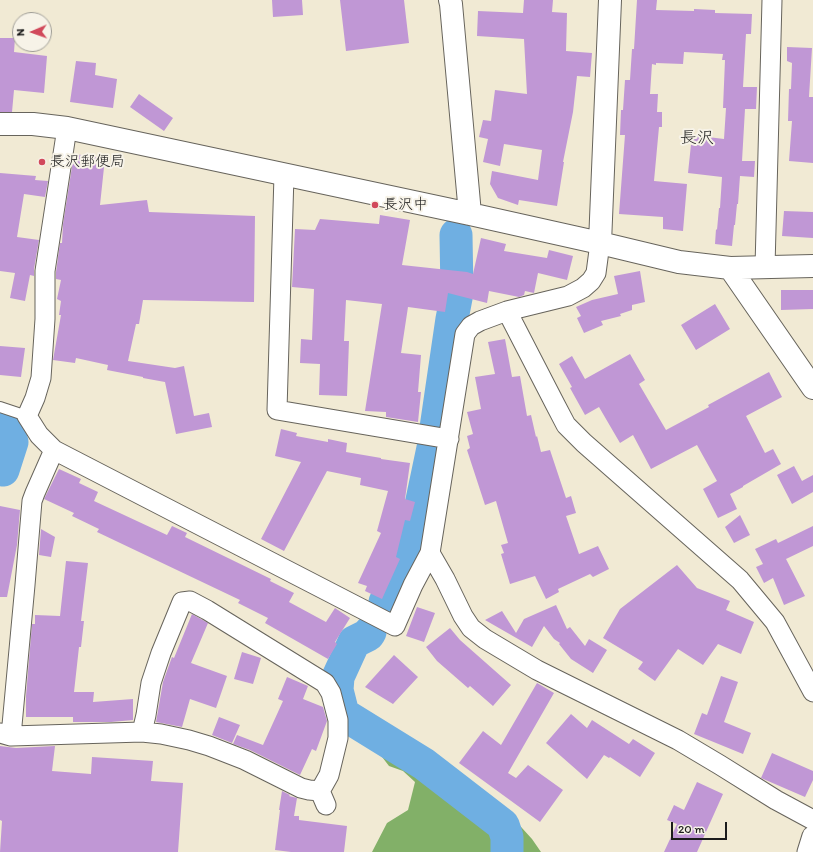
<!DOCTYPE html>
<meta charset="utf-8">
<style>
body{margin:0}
#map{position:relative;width:813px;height:852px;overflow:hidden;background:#f1ead4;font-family:Itim,sans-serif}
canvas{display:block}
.north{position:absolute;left:12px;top:12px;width:40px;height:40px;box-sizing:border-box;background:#f7f3e8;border:1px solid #9f9d96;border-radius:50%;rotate:268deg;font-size:11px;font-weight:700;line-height:16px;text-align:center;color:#1c1c1c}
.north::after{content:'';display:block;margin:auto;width:14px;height:18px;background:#d1495b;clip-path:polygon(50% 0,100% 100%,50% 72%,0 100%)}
.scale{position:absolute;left:671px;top:822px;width:56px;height:18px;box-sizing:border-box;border:2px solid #1c1c1c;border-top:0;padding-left:5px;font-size:12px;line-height:14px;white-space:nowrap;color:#1c1c1c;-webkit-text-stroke:3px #f7f3e8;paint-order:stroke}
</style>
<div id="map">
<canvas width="813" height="852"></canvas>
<div class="north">N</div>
<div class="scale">20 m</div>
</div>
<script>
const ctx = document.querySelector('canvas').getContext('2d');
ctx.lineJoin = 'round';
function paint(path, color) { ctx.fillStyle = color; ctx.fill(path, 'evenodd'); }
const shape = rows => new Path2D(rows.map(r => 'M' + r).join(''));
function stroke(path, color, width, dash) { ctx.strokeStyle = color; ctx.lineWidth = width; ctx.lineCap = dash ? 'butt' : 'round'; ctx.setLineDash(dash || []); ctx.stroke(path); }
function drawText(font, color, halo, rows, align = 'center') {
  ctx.font = font + ' Itim,"Klee One",sans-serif'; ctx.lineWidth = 4; ctx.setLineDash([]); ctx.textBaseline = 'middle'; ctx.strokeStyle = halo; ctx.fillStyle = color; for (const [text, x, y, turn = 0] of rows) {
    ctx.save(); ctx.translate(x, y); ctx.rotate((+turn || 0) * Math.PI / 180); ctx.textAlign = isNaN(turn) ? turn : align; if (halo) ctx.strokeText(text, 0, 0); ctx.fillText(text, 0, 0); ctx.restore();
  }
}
const forest = shape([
 [361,709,420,747,512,817,532,839,541,852,372,852,387,823,408,810,415,782,403,771,389,766,366,736,356,722]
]);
const river = shape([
 [0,422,6,424,12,442,3,470],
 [436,428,452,319,457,293,456,235],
 [385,602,405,565,413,543,433,448],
 [370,632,368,635,354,642,338,677,337,690,343,714,424,764,503,825,507,837,507,852]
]);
const building = shape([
 [272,0,302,0,303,15,273,17],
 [340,0,404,0,409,43,346,51],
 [524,0,553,0,552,12,567,13,566,51,592,53,590,77,577,76,573,112,563,162,564,162,557,206,519,200,518,205,498,198,490,184,492,171,538,180,542,150,504,144,500,166,483,162,488,139,479,137,483,120,491,121,495,90,527,94,524,39,477,36,478,11,523,13],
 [637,0,657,0,656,10,694,11,694,9,715,10,715,13,752,14,751,34,746,34,743,87,757,87,756,109,745,109,742,161,755,161,754,177,740,176,738,204,737,204,735,225,734,225,732,246,715,244,716,229,717,230,719,208,720,208,722,177,688,173,692,135,724,139,726,108,723,108,725,60,722,60,723,54,684,52,683,64,656,63,656,65,652,64,650,94,658,94,657,112,662,112,662,127,659,127,654,181,687,184,683,231,663,229,663,217,619,214,625,135,620,135,621,110,623,110,625,80,630,80,632,49,634,49],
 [0,38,15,38,14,52,47,56,44,93,14,90,12,112,0,112],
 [787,47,812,48,809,97,813,97,813,163,789,161,792,121,788,121,789,89,791,89,792,63,787,61],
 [76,61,96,63,95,75,117,79,113,108,70,102],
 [139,94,173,118,164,131,130,107],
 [74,154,105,158,100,205,147,200,149,212,255,216,254,302,143,300,139,324,136,324,128,361,175,368,184,366,194,416,209,413,212,427,176,434,165,382,143,378,143,377,107,370,108,365,76,358,75,363,53,360,61,315,59,315,61,301,57,299,61,280,56,279,56,272,60,243,62,243,63,224],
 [0,173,36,176,35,180,48,181,45,197,24,194,17,237,39,240,34,269,34,276,30,275,25,301,10,298,15,273,0,271],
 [784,211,813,212,813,238,782,236],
 [380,215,410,220,402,265,467,272,473,274,481,238,506,244,504,251,547,258,549,250,573,256,567,280,538,273,534,293,525,291,524,295,519,297,489,291,487,303,448,293,445,312,408,307,401,353,421,355,418,392,421,392,418,422,386,417,386,412,365,411,382,304,346,300,344,341,349,341,347,396,319,395,320,364,300,363,301,339,312,340,314,289,292,287,295,229,315,230,320,219,379,224],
 [640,271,645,302,632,305,632,310,620,314,621,316,601,321,603,325,584,333,577,318,581,316,576,307,592,300,618,294,614,276],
 [781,290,813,290,813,309,781,310],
 [715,304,730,329,696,350,681,325],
 [505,339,512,377,520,376,527,416,531,415,536,437,537,436,541,452,550,450,566,498,571,496,576,513,566,516,579,554,598,546,609,569,593,577,590,574,558,589,559,592,546,599,535,576,510,584,501,554,504,553,501,545,508,543,496,501,485,505,467,450,470,448,467,436,473,434,467,412,481,409,475,377,495,374,488,342],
 [0,346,25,348,21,377,0,375],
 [630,354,645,380,639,384,666,430,709,407,708,405,769,372,782,397,746,416,765,453,773,449,781,464,743,486,743,487,730,494,737,509,718,518,703,489,717,481,697,445,651,469,633,435,620,443,599,407,585,415,570,388,572,387,559,364,572,356,585,379],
 [281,429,297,433,296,436,328,442,328,439,347,443,346,452,381,458,381,459,410,463,405,499,415,502,410,521,405,520,396,557,400,559,382,599,365,591,367,586,358,583,381,533,377,531,388,491,360,485,361,478,327,471,284,551,261,539,301,462,275,456],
 [794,466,802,481,813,475,813,492,792,504,777,475],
 [59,469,81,479,79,483,98,492,94,501,167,535,172,526,187,533,185,537,271,579,270,581,294,593,289,602,326,622,335,608,350,618,335,642,337,644,328,659,265,623,268,618,238,603,240,600,97,532,99,529,72,516,74,513,44,499],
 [0,506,20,510,17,545,7,597,0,597],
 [740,515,750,535,734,543,725,527],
 [813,526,813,546,786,559,805,596,784,605,773,578,764,583,756,567,763,564,755,549,776,539,778,543],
 [41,529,55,537,51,557,39,555],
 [66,561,88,563,81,621,84,621,81,647,79,647,74,692,94,692,93,702,133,699,133,720,111,722,73,722,73,717,26,717,26,696,32,624,35,624,35,615,60,616],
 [677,565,697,588,730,601,726,610,754,622,741,654,718,644,703,665,678,649,655,681,638,669,643,662,603,638,620,609],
 [556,605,567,629,570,627,585,646,589,639,607,650,593,673,571,659,559,644,560,643,554,639,544,626,532,647,485,620,502,611,516,633,524,619],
 [417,607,435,613,424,642,406,636],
 [192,614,208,623,191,663,227,676,216,708,190,699,182,727,156,722,163,682,172,657,174,658],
 [450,628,460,640,511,685,493,706,470,686,468,688,437,661,426,647],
 [242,652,261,658,253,684,234,679],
 [394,655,418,677,393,704,365,687],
 [721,676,738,682,724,722,751,733,743,754,694,734,702,713,707,715],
 [287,677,308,686,303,699,323,707,327,721,316,751,312,749,300,775,250,750,233,744,237,735,263,745,283,701,278,699],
 [537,683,554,693,508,773,516,778,528,765,563,790,540,822,459,763,483,731,501,745],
 [571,714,587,728,592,720,629,744,633,739,655,753,640,777,610,757,609,758,604,755,587,779,546,743],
 [219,717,240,725,232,743,212,735],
 [0,746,16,748,55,746,52,771,91,774,92,757,153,761,151,781,183,783,178,852,0,852,2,821,0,820],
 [772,753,813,771,813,780,805,797,761,778],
 [697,782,723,794,697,852,664,852,677,824,667,820,674,805,684,810],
 [282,791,290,795,289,796,297,798,294,816,299,816,299,820,347,826,344,852,291,852,275,850,280,810,279,810]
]);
const service = shape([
 [0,407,27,416]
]);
const minor = shape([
 [67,128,45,271,45,319,41,378,35,398,27,416,39,435,54,450,395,626,413,585,430,553,465,334,471,326,480,321,507,311,568,296,583,288,591,281,596,273,600,243],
 [284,175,277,410,449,439],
 [765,267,772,0],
 [507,311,555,404,566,425,584,443,740,580,775,622,813,692],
 [430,553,445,579,463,616,471,628,485,639,537,670,678,740,720,765,776,800,813,820],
 [142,732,146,715,151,683,161,653,182,602,190,601,207,610,325,683,331,693,338,720,338,738,329,775,320,791],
 [0,733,11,736,142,732,161,734,189,740,209,746,245,760,301,788,309,790,320,791,326,805],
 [11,736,25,585,32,501,35,493,54,450],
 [807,852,812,836]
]);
const tertiary = shape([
 [450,0,451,4,470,214],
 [0,124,33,124,67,128,470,214,600,243,679,262,730,268,813,266],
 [600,243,610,0],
 [730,268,813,388]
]);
const markers = [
 [42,162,4,"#d1495b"],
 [375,205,4,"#d1495b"]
];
const poiNames = [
 ["長沢郵便局",50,162],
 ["長沢中",383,205]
];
const quarterNames = [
 ["長沢",697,139]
];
paint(forest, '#82b068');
stroke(river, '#6fafe2', 33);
paint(building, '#c097d5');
stroke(service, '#67645c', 12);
stroke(minor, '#67645c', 21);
stroke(tertiary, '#67645c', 24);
stroke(service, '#fff', 10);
stroke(minor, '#fff', 19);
stroke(tertiary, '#fff', 22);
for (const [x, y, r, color] of markers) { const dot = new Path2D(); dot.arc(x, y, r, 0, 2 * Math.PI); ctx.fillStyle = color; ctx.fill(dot); stroke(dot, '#f7f3e8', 1.5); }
drawText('15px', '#1c1c1c', '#f7f3e8', poiNames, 'left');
drawText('17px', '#1c1c1c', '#f7f3e8', quarterNames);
</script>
